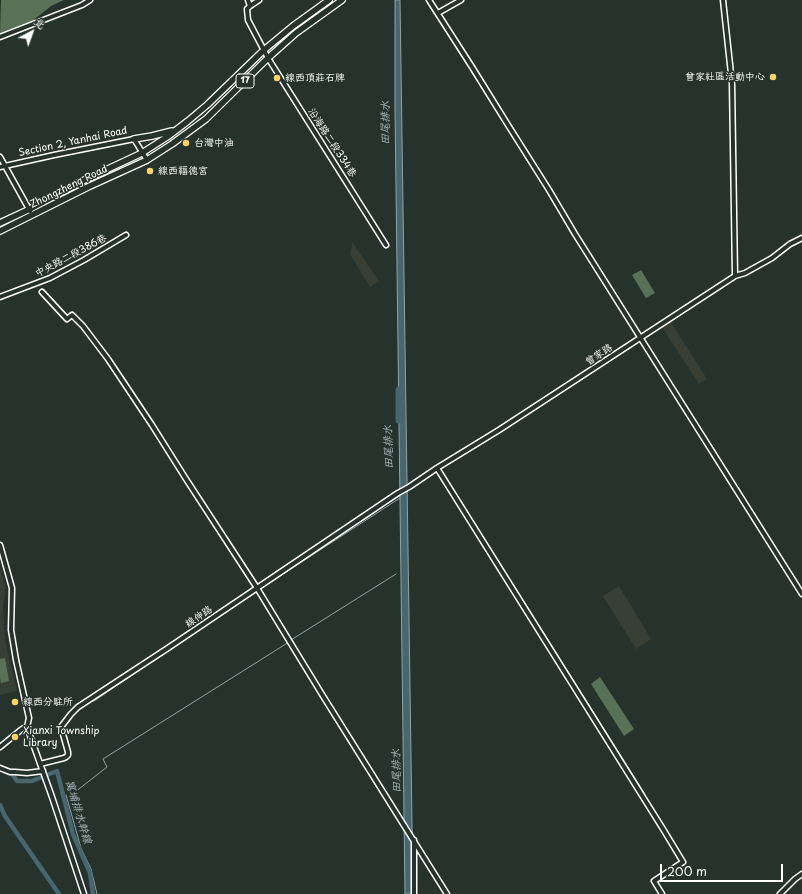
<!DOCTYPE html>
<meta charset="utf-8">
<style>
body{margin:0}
#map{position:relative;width:802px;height:894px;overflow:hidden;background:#26332d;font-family:"Playpen Sans","LXGW WenKai TC",sans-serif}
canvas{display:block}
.north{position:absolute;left:12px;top:12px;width:40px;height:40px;-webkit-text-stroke:3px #26332d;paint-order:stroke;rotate:41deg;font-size:11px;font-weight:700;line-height:16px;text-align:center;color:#fff}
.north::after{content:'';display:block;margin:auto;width:14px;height:18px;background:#fff;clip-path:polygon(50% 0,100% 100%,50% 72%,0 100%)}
.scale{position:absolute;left:660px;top:864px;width:123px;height:18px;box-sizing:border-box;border:2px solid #fff;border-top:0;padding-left:5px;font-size:12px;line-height:14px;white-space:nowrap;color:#fff;-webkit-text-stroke:3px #26332d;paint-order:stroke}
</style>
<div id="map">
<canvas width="802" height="894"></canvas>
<div class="north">北</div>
<div class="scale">200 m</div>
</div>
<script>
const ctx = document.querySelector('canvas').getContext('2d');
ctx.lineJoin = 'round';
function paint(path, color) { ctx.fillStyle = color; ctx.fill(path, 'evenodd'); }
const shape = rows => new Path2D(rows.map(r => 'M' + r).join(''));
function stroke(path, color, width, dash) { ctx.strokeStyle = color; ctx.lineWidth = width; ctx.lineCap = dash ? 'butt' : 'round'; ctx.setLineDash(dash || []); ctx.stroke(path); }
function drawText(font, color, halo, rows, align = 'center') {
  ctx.font = font + ' "Playpen Sans","LXGW WenKai TC",sans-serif'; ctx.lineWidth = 3; ctx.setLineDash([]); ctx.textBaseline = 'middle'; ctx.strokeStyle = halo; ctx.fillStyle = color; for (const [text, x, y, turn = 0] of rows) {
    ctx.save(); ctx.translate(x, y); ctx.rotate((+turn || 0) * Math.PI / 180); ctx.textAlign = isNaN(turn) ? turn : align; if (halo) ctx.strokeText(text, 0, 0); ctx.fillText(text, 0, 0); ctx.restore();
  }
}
const built = shape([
 [352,242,379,281,370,287,350,254,352,247],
 [670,321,707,379,699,384,662,327],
 [0,568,5,586,5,594,3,604,4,627,6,645,17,691,0,695],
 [619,586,651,639,636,649,603,596]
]);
const green = shape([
 [1,0,64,0,51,6,31,22,0,34],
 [641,270,655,293,646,298,632,275],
 [5,658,9,681,1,683,0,677,0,659],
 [600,677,634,729,624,736,591,684]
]);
const water = shape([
 [395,0,400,0,413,894,405,894,395,109,395,0]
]);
const stream = shape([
 [442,471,645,794],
 [260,589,400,498],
 [291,640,396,574],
 [94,701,258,590],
 [66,795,81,848,91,869,97,894],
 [70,796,107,767,103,759,289,642]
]);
const canal = shape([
 [7,772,12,774,17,781,32,781,57,771,73,834,90,873,93,894],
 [0,805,5,816,59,894]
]);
const river = shape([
 [399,390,399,420]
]);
const minor = shape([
 [248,0,250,6],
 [429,0,472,67,508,125,549,190,575,234,802,594],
 [723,0,732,83,735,276],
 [250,6,247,9,248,20,268,58,386,245],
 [250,6,259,0],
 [438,13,461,0],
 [0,37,82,5,90,0],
 [0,157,30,211],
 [0,167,54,155,134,139,147,160],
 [42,292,67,319,72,315,83,326,108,359,152,425,186,479,257,588,323,696,447,894],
 [0,297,50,278,84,260,126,235],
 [437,468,663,829,683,862,654,881,662,894],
 [0,545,12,588,11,630,16,660,29,718,27,727,52,797,84,894],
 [0,747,22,729,27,727],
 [40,764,64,758,66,757,68,755,68,752,61,727,71,714,78,707,168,648,398,493,409,487,437,468,499,430,735,276,745,273,772,258,790,244,802,238],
 [0,768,10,772,15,772,27,773,43,771],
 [414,840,414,894],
 [780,894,795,879,802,874]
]);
const major = shape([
 [134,139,152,136,172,131],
 [0,223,30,209,80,182,142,153,167,137,188,121,207,105,264,50,293,26,329,0],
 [0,231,90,186,147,160,172,144,206,119,268,58,296,33,342,0]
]);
const markers = [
 [773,77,4,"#ffd166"],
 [277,78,4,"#ffd166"],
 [186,143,4,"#ffd166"],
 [150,171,4,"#ffd166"],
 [15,702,4,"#ffd166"],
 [15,737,4,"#ffd166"]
];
const shields = [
 [245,81,18]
];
const shieldNames = [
 ["17",245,81]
];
const poiNames = [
 ["曾家社區活動中心",765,77,"right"],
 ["線西頂莊石牌",285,78],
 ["台灣中油",194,143],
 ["線西福德宮",158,171],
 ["線西分駐所",23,702],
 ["Xianxi Township",23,731],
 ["Library",23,743]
];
const streetNames = [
 ["Section 2, Yanhai Road",73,142,-12],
 ["沿海路二段334巷",332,143,57],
 ["Zhongzheng Road",69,187,-26],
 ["中央路二段386巷",71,256,-28],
 ["曾家路",599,355,-33],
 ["線伸路",199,617,-34]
];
const waterNames = [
 ["田尾排水",386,123,-90],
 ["田尾排水",389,447,-92],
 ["田尾排水",397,771,-91],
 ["寓埔排水幹線",78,812,73]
];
paint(built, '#384036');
paint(green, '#597257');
paint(water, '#48666e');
stroke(water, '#91a3a8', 1);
stroke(stream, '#91a3a8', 1);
stroke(canal, '#48666e', 4.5);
stroke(river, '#48666e', 7);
stroke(minor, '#fff', 7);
stroke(major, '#fff', 8);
stroke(minor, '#26332d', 4);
stroke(major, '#26332d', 5.5);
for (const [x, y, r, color] of markers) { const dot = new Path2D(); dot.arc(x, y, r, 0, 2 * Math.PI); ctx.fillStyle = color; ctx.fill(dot); stroke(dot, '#26332d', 1.5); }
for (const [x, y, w] of shields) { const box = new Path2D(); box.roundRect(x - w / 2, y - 7, w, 14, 3); ctx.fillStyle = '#26332d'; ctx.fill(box); stroke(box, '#fff', 1); }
drawText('bold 9px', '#fff', null, shieldNames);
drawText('10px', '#fff', '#26332d', poiNames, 'left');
drawText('10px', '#fff', '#26332d', streetNames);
drawText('italic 11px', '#adbabe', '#26332d', waterNames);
</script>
